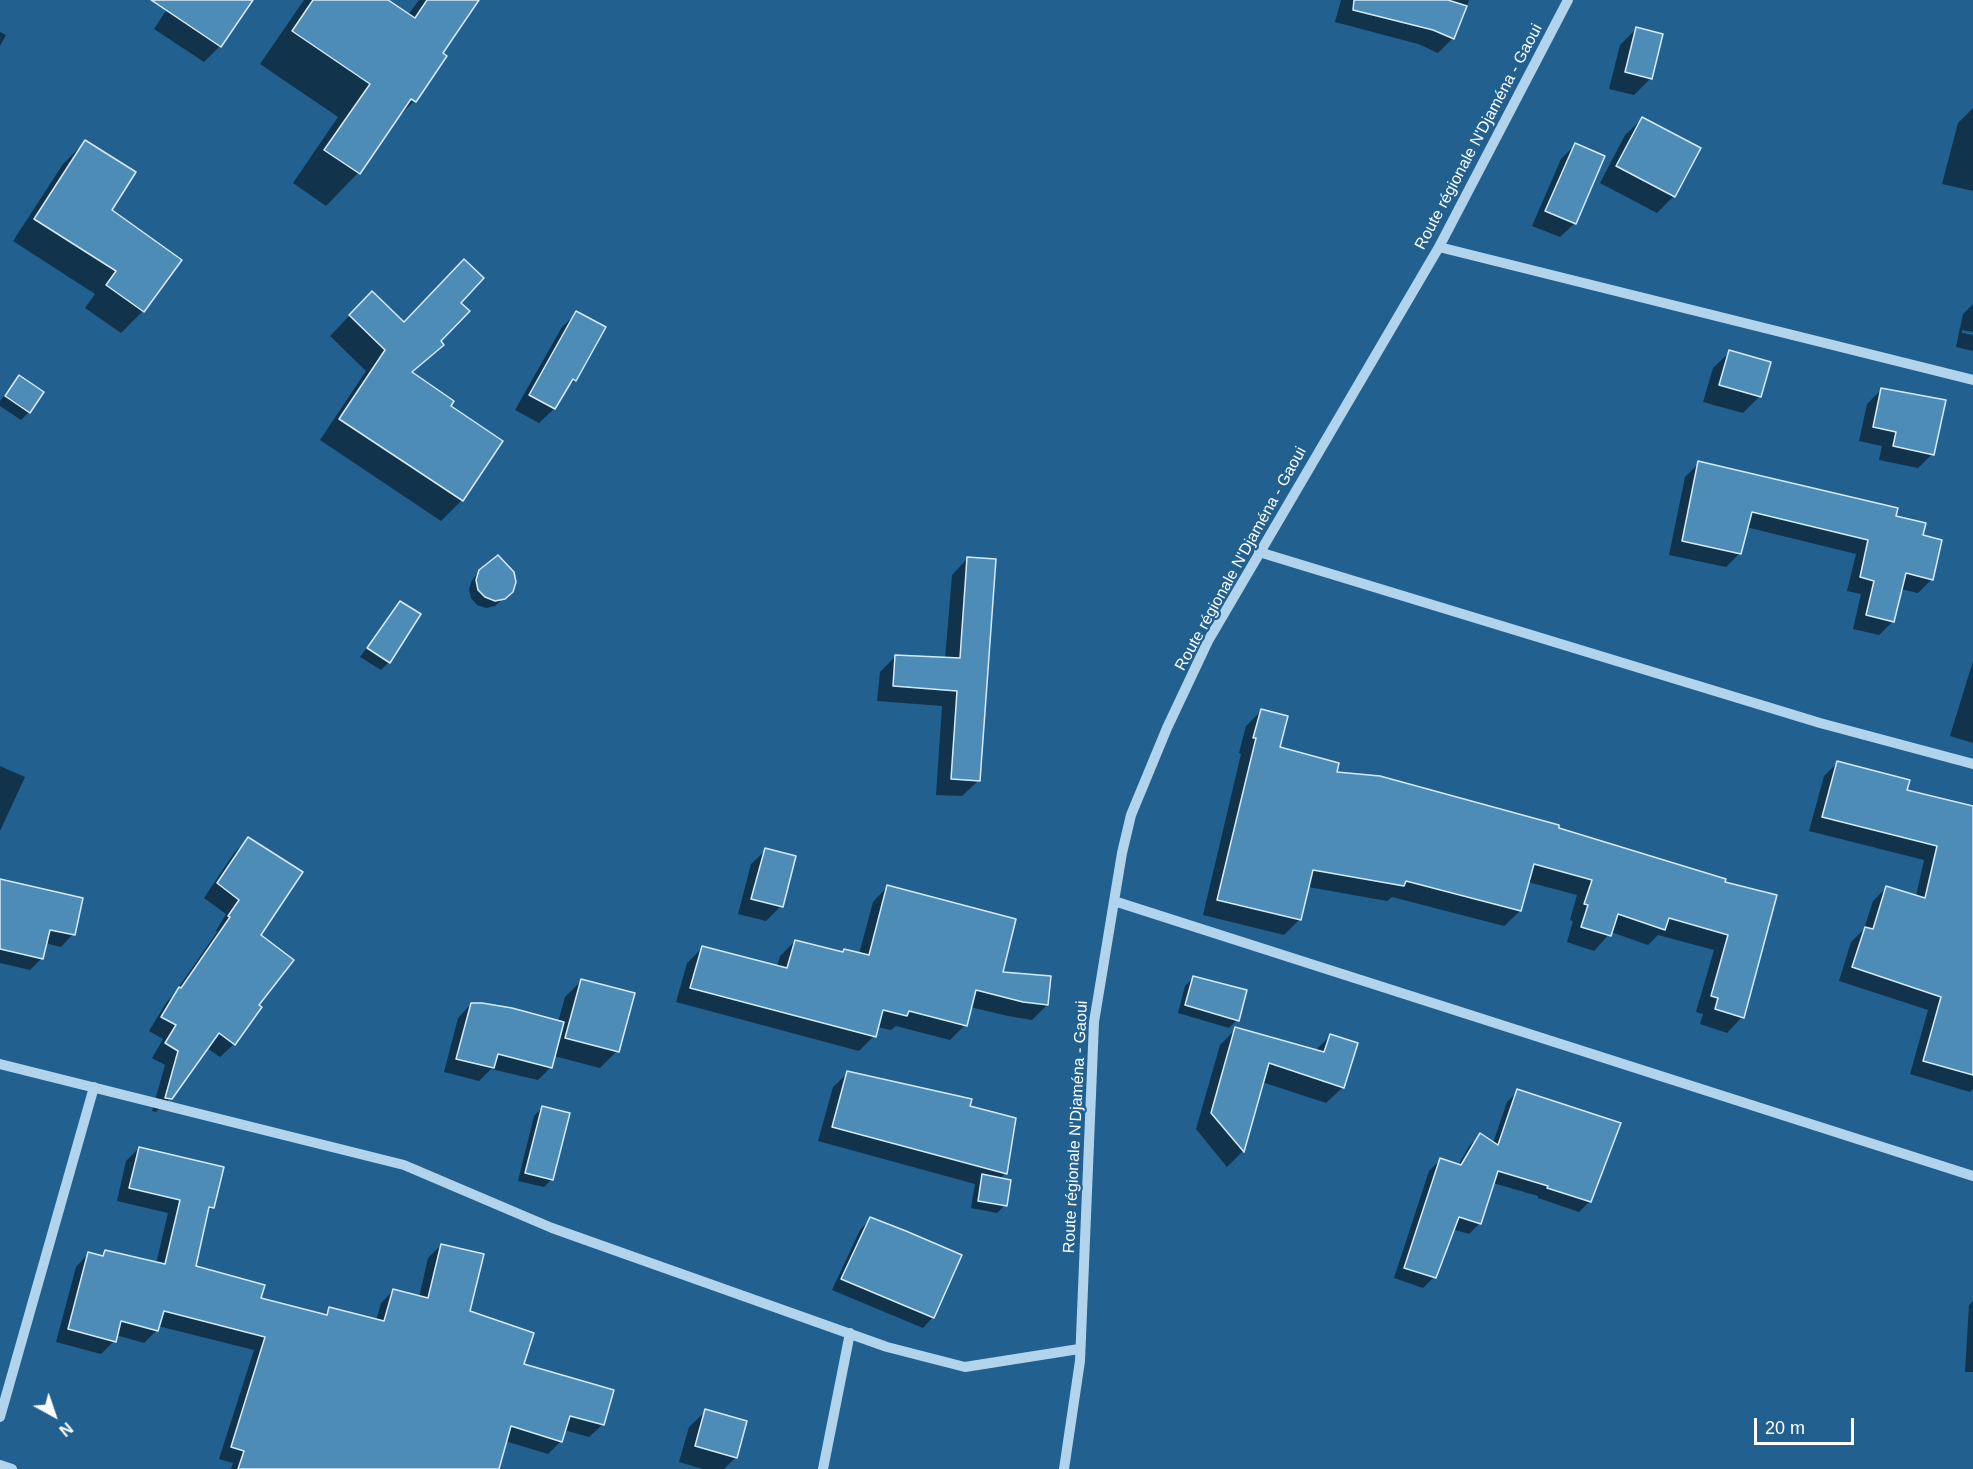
<!DOCTYPE html>
<meta charset="utf-8">
<style>
body{margin:0}
#map{position:relative;width:1973px;height:1469px;overflow:hidden;background:#21608f;font-family:Helvetica,sans-serif}
canvas{display:block}
.north{position:absolute;left:24px;top:1385px;width:60px;height:60px;-webkit-text-stroke:4px #21608f;paint-order:stroke;rotate:140deg;font-size:16px;font-weight:700;line-height:24px;text-align:center;color:#fff}
.north::after{content:'';display:block;margin:auto;width:21px;height:27px;background:#fff;clip-path:polygon(50% 0,100% 100%,50% 72%,0 100%)}
.scale{position:absolute;left:1754px;top:1418px;width:100px;height:27px;box-sizing:border-box;border:3px solid #fff;border-top:0;padding-left:8px;font-size:18px;line-height:21px;white-space:nowrap;color:#fff;-webkit-text-stroke:4px #21608f;paint-order:stroke}
</style>
<div id="map">
<canvas width="1973" height="1469"></canvas>
<div class="north">N</div>
<div class="scale">20 m</div>
</div>
<script>
const ctx = document.querySelector('canvas').getContext('2d');
ctx.lineJoin = 'round';
function paint(path, color) { ctx.fillStyle = color; ctx.fill(path, 'evenodd'); }
const shape = rows => new Path2D(rows.map(r => 'M' + r).join(''));
function stroke(path, color, width, dash) { ctx.strokeStyle = color; ctx.lineWidth = width; ctx.lineCap = dash ? 'butt' : 'round'; ctx.setLineDash(dash || []); ctx.stroke(path); }
function drawText(font, color, halo, rows, align = 'center') {
  ctx.font = font + ' Helvetica,sans-serif'; ctx.lineWidth = 4.5; ctx.setLineDash([]); ctx.textBaseline = 'middle'; ctx.strokeStyle = halo; ctx.fillStyle = color; for (const [text, x, y, turn = 0] of rows) {
    ctx.save(); ctx.translate(x, y); ctx.rotate((+turn || 0) * Math.PI / 180); ctx.textAlign = isNaN(turn) ? turn : align; if (halo) ctx.strokeText(text, 0, 0); ctx.fillText(text, 0, 0); ctx.restore();
  }
}
const shadow = shape([
 [173,0,245,0,220,46,204,62,154,29],
 [304,0,386,0,408,15,419,0,478,0,441,53,445,57,414,101,394,122,358,173,326,206,293,183,338,117,260,64],
 [1341,0,1469,0,1453,38,1438,53,1418,44,1335,22],
 [1637,28,1650,79,1634,95,1609,89,1620,45],
 [0,32,6,35,0,46],
 [1973,108,1973,191,1942,184,1958,123],
 [1642,119,1674,196,1657,213,1600,183,1625,135],
 [85,142,143,311,121,333,85,308,95,294,13,241,63,164],
 [1575,145,1575,223,1560,237,1532,226,1561,159],
 [459,303,439,341,442,345,411,374,449,406,501,441,462,500,441,521,320,440,366,371,330,336,352,313,403,324],
 [1973,304,1973,332,1962,330,1962,333,1973,335,1973,351,1956,347,1963,314],
 [577,313,575,380,565,390,554,409,539,423,515,410,562,327],
 [1730,352,1760,396,1743,413,1703,402,1713,368],
 [19,377,42,392,29,412,21,420,0,406,0,401],
 [1882,389,1932,454,1918,468,1879,460,1882,446,1859,441,1867,404],
 [1699,463,1894,517,1922,536,1932,579,1918,593,1900,589,1893,621,1879,635,1853,629,1861,594,1847,591,1856,554,1746,527,1740,553,1726,567,1669,555,1685,477],
 [967,559,978,781,962,796,936,795,942,706,877,701,880,672,896,656,945,659,952,575],
 [480,571,511,591,495,606,486,608,477,605,471,598,469,589,472,580],
 [401,603,389,662,381,670,360,657,393,610],
 [1973,661,1973,743,1950,736],
 [1261,711,1278,748,1335,773,1557,829,1724,880,1742,1017,1727,1033,1700,1024,1703,1014,1696,1012,1714,950,1658,935,1648,945,1611,932,1594,951,1567,942,1573,921,1570,920,1577,895,1528,882,1520,911,1504,926,1392,897,1387,901,1308,887,1300,919,1284,935,1203,915,1241,754,1239,753,1246,726],
 [1838,762,1905,791,1973,807,1973,1089,1970,1092,1910,1074,1928,1010,1839,981,1851,942,1864,929,1873,901,1887,887,1916,896,1924,860,1809,831,1824,776],
 [0,766,25,777,0,831],
 [248,839,259,936,257,1005,234,1044,220,1057,207,1048,170,1098,156,1112,152,1111,165,1065,152,1058,163,1039,149,1031,166,1003,174,994,217,932,216,931,226,914,204,898,234,853],
 [766,850,781,906,766,921,738,914,751,864],
 [0,881,73,934,61,947,45,943,42,958,30,970,0,963],
 [887,887,1001,973,1047,1005,1032,1020,1008,1016,970,1007,965,1025,950,1040,896,1026,891,1030,877,1027,874,1036,859,1051,676,1002,687,963,702,948,777,967,780,956,795,941,842,953,859,954,873,902],
 [1193,978,1237,1020,1229,1028,1178,1013,1185,986],
 [582,980,617,1051,600,1068,554,1056,551,1067,538,1080,491,1069,479,1081,444,1072,458,1018,471,1004,558,1022,565,997],
 [1236,1029,1315,1051,1330,1036,1343,1087,1326,1103,1262,1082,1243,1151,1227,1167,1196,1129,1220,1045],
 [848,1073,969,1107,1005,1173,1000,1179,1005,1205,997,1213,971,1208,975,1184,818,1141,833,1087],
 [1518,1091,1590,1201,1579,1212,1538,1198,1538,1196,1493,1183,1480,1223,1469,1234,1452,1229,1434,1277,1423,1288,1394,1278,1429,1171,1440,1160,1458,1166,1469,1146,1480,1135,1493,1143,1507,1102],
 [542,1108,552,1179,544,1187,518,1181,534,1116],
 [139,1148,212,1207,206,1213,194,1267,260,1300,323,1315,330,1309,376,1321,381,1303,393,1291,419,1298,428,1258,441,1245,468,1312,522,1365,612,1391,602,1425,589,1437,564,1430,561,1441,548,1454,505,1441,475,1469,231,1469,233,1463,219,1459,254,1350,158,1326,157,1330,144,1343,116,1335,114,1341,101,1354,56,1342,76,1267,88,1254,100,1257,105,1252,156,1264,168,1213,117,1201,126,1161],
 [870,1219,933,1317,923,1328,832,1290,860,1230],
 [1973,1301,1973,1372,1965,1372,1969,1305],
 [706,1411,736,1457,724,1469,703,1469,679,1462,689,1427]
]);
const building = shape([
 [151,0,253,0,221,47,151,0],
 [313,0,388,0,415,18,427,0,479,0,443,53,447,56,416,102,411,99,360,174,324,150,370,84,292,31,313,0],
 [1354,0,1448,0,1467,6,1454,39,1433,30,1353,10,1354,0],
 [1636,27,1663,34,1652,79,1625,72,1636,27],
 [1642,117,1701,148,1675,197,1616,166,1642,117],
 [85,140,136,172,112,210,182,260,144,312,106,285,116,271,34,219,85,140],
 [1575,143,1605,156,1576,224,1545,211,1575,143],
 [464,259,484,278,461,303,470,311,441,341,444,345,412,372,454,401,451,406,503,441,463,501,339,419,385,350,349,315,372,291,404,322,464,259],
 [576,311,606,327,576,381,573,379,555,409,529,395,576,311],
 [1729,350,1771,362,1761,397,1719,385,1729,350],
 [19,375,44,392,30,413,5,396,19,375],
 [1881,388,1946,400,1934,455,1893,446,1896,432,1873,427,1881,388],
 [1698,461,1898,508,1896,516,1926,523,1923,535,1942,540,1933,580,1906,573,1894,622,1866,615,1874,581,1860,577,1868,540,1752,512,1741,554,1682,541,1698,461],
 [498,555,514,572,516,582,513,592,505,599,495,601,485,597,478,590,476,580,479,570,498,555],
 [967,557,996,559,980,781,951,779,957,691,893,686,895,655,960,658,967,557],
 [400,601,421,614,390,663,367,648,400,601],
 [1261,709,1288,716,1280,747,1339,763,1337,772,1380,776,1559,825,1559,828,1726,879,1725,882,1777,895,1744,1018,1715,1009,1718,998,1711,996,1728,935,1669,918,1665,930,1618,914,1611,936,1581,927,1588,905,1584,904,1592,880,1534,864,1521,911,1406,881,1404,886,1313,870,1301,920,1217,900,1256,738,1253,738,1261,709],
 [1837,761,1910,780,1907,790,1973,806,1973,1075,1923,1061,1941,997,1852,967,1865,927,1873,929,1886,886,1925,898,1937,846,1822,817,1837,761],
 [248,837,303,872,261,935,294,960,259,1005,262,1007,235,1045,219,1033,172,1099,165,1098,178,1051,165,1043,176,1025,161,1017,179,987,181,988,230,917,228,916,239,900,217,883,248,837],
 [765,848,796,856,783,907,751,899,765,848],
 [0,879,83,898,75,935,50,930,43,959,0,949,0,879],
 [887,885,1016,919,1003,972,1051,976,1048,1005,1023,1002,976,990,967,1026,909,1011,907,1016,883,1010,876,1037,690,988,702,946,787,968,795,940,843,952,844,949,869,955,887,885],
 [1193,976,1247,990,1239,1021,1185,1005,1193,976],
 [581,979,635,993,619,1052,565,1038,581,979],
 [471,1003,482,1003,512,1008,564,1022,552,1068,498,1054,494,1068,456,1059,471,1003],
 [1235,1027,1324,1052,1330,1034,1358,1043,1344,1088,1269,1063,1244,1152,1211,1113,1235,1027],
 [847,1071,972,1099,970,1106,1016,1118,1007,1174,832,1127,847,1071],
 [1517,1089,1621,1123,1591,1202,1547,1188,1548,1186,1498,1171,1481,1224,1459,1217,1436,1278,1404,1268,1440,1158,1461,1165,1480,1133,1498,1145,1517,1089],
 [542,1106,570,1113,553,1180,525,1173,542,1106],
 [139,1147,224,1167,214,1208,209,1207,196,1266,265,1285,261,1298,327,1315,329,1307,384,1321,393,1289,428,1298,441,1244,484,1254,470,1311,534,1333,524,1364,614,1390,604,1425,570,1416,562,1442,511,1426,499,1469,238,1469,244,1451,231,1447,265,1337,164,1311,158,1331,121,1321,116,1342,68,1329,88,1252,103,1256,105,1250,165,1264,180,1200,129,1188,139,1147],
 [982,1174,1011,1180,1007,1206,978,1201,982,1174],
 [870,1217,906,1231,962,1255,934,1318,841,1279,870,1217],
 [705,1409,747,1421,737,1458,695,1446,705,1409]
]);
const minor = shape([
 [1439,247,1973,380],
 [1259,552,1820,723,1973,764],
 [1114,901,1973,1176],
 [0,1064,404,1165,552,1228,887,1347,965,1367,1079,1349],
 [0,1417,94,1087],
 [0,1465,12,1469],
 [823,1469,850,1333],
 [1064,1469,1080,1361,1094,1022,1122,853,1131,815,1167,728,1208,641,1439,247,1568,0]
]);
const streetNames = [
 ["Route régionale N'Djaména - Gaoui",1479,137,-62],
 ["Route régionale N'Djaména - Gaoui",1241,559,-61],
 ["Route régionale N'Djaména - Gaoui",1076,1127,-87]
];
paint(shadow, '#0007');
paint(building, '#4e8cb8');
stroke(building, '#d6ebf9', 1.5);
stroke(minor, '#b1d4ec', 10);
drawText('16px', '#fff', '#21608f', streetNames);
</script>
